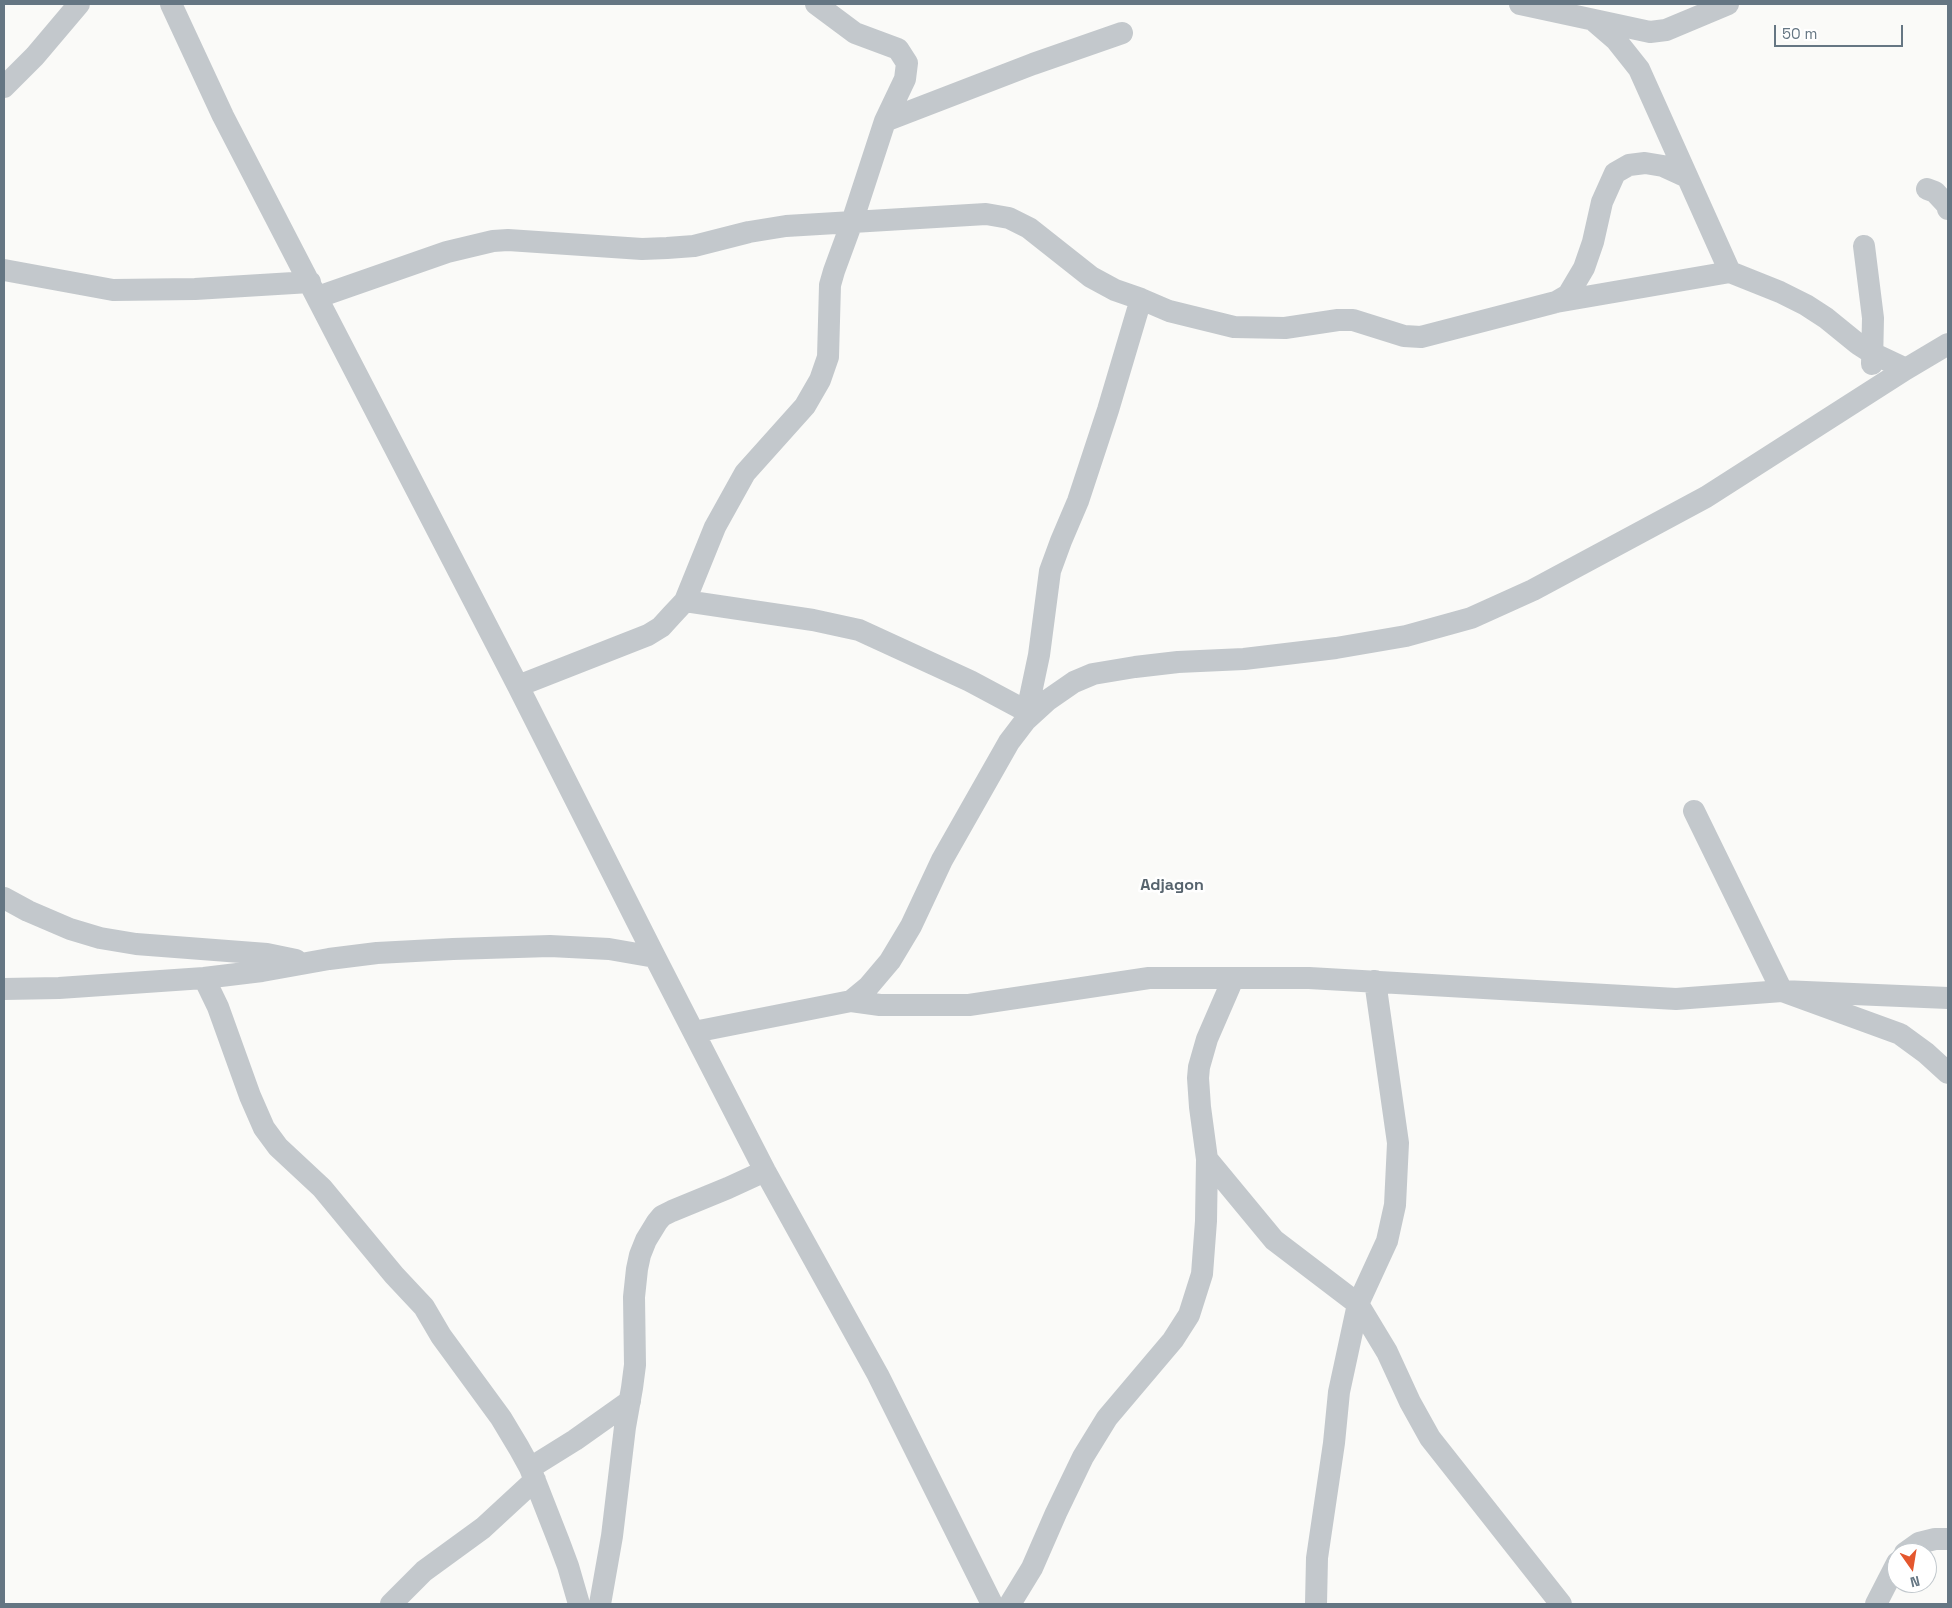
<!DOCTYPE html>
<style>
body{margin:0}
#map{position:relative;width:1952px;height:1608px;overflow:hidden;background:#fafaf8;font-family:"Space Grotesk",sans-serif}
canvas{display:block}
.frame{position:absolute;inset:0;border:5px solid #657683;pointer-events:none}
.north{position:absolute;left:1887px;top:1543px;width:50px;height:50px;box-sizing:border-box;background:#fff;border:1px solid #c1c8cd;border-radius:50%;rotate:167deg;font-size:14px;font-weight:700;line-height:20px;text-align:center;color:#657683}
.north::after{content:'';display:block;margin:auto;width:18px;height:22px;background:#e4572e;clip-path:polygon(50% 0,100% 100%,50% 72%,0 100%)}
.scale{position:absolute;left:1774px;top:25px;width:129px;height:22px;box-sizing:border-box;border:2px solid #657683;border-top:0;padding-left:6px;font-size:15px;line-height:18px;white-space:nowrap;color:#657683;-webkit-text-stroke:4px #fff;paint-order:stroke}
</style>
<div id="map">
<canvas width="1952" height="1608"></canvas>
<div class="frame"></div>
<div class="north">N</div>
<div class="scale">50 m</div>
</div>
<script>
const ctx = document.querySelector('canvas').getContext('2d');
ctx.lineJoin = 'round';
const shape = rows => new Path2D(rows.map(r => 'M' + r).join(''));
function stroke(path, color, width, dash) { ctx.strokeStyle = color; ctx.lineWidth = width; ctx.lineCap = dash ? 'butt' : 'round'; ctx.setLineDash(dash || []); ctx.stroke(path); }
function drawText(font, color, halo, rows, align = 'center') {
  ctx.font = font + ' "Space Grotesk",sans-serif'; ctx.lineWidth = 5; ctx.setLineDash([]); ctx.textBaseline = 'middle'; ctx.strokeStyle = halo; ctx.fillStyle = color; for (const [text, x, y, turn = 0] of rows) {
    ctx.save(); ctx.translate(x, y); ctx.rotate((+turn || 0) * Math.PI / 180); ctx.textAlign = isNaN(turn) ? turn : align; if (halo) ctx.strokeText(text, 0, 0); ctx.fillText(text, 0, 0); ctx.restore();
  }
}
const minor = shape([
 [171,4,223,116,518,686,655,957,765,1171,878,1375,992,1604],
 [1520,4,1650,32,1666,30,1728,4],
 [1594,21,1616,40,1639,69,1730,272,1780,292,1806,305,1826,318,1858,344,1872,353,1906,369],
 [4,87,35,56,79,4],
 [885,121,1033,64,1122,33],
 [1927,189,1935,192,1948,206,1948,209],
 [1864,246,1873,318,1872,364],
 [4,270,113,290,195,289,310,282],
 [318,297,447,252,493,241,508,240,642,249,667,248,694,246,749,232,786,226,986,214,1009,218,1029,228,1091,277,1115,290,1141,299,1108,410,1078,501,1061,541,1050,571,1039,655,1025,721],
 [1141,299,1169,311,1234,327,1285,328,1338,320,1353,320,1404,336,1421,337,1556,302,1730,272],
 [1556,302,1568,295,1584,268,1593,242,1602,202,1615,173,1629,165,1645,163,1663,166,1687,177],
 [685,601,813,620,859,630,970,681,1028,712],
 [518,686,648,635,661,627,671,616,685,601,715,527,745,473,805,406,820,380,828,357,830,285,834,271,852,222,885,121,905,79,907,63,898,49,855,33,816,4],
 [1694,811,1782,991,1900,1034,1926,1053,1948,1073],
 [4,898,28,911,70,929,100,938,136,944,267,954,296,960],
 [204,978,218,1007,250,1096,264,1128,278,1147,322,1188,394,1275,424,1307,441,1336,501,1418,519,1448,530,1468,559,1542,568,1566,579,1604],
 [4,989,59,988,204,978,262,971,329,959,377,953,453,949,550,946,609,949,655,957],
 [851,1001,868,987,890,961,911,926,942,860,1009,742,1025,721,1048,700,1074,682,1093,674,1135,667,1178,662,1244,659,1336,648,1406,636,1471,618,1533,590,1706,497,1906,369,1948,344],
 [694,1032,851,1001,880,1005,969,1005,1149,978,1309,978,1676,999,1782,991,1948,998],
 [1207,1159,1274,1240,1358,1304,1387,1352,1410,1402,1430,1438,1561,1604],
 [530,1468,575,1440,630,1401],
 [1905,1553,1919,1543,1935,1539,1948,1539],
 [391,1604,424,1571,483,1528,535,1480],
 [600,1604,612,1536,625,1427,632,1388,635,1365,634,1297,637,1269,640,1255,646,1240,657,1222,662,1216,672,1211,728,1188,765,1171],
 [1010,1604,1032,1568,1056,1513,1083,1457,1107,1418,1173,1340,1189,1315,1202,1274,1206,1221,1207,1159,1200,1107,1198,1078,1199,1067,1207,1039,1233,979],
 [1316,1604,1317,1558,1334,1443,1339,1392,1358,1304,1387,1241,1395,1205,1398,1143,1375,981],
 [1876,1604,1897,1563]
]);
const quarterNames = [
 ["Adjagon",1172,886]
];
stroke(minor, '#c3c8cc', 22);
drawText('bold 16px', '#57646e', '#fff', quarterNames);
</script>
